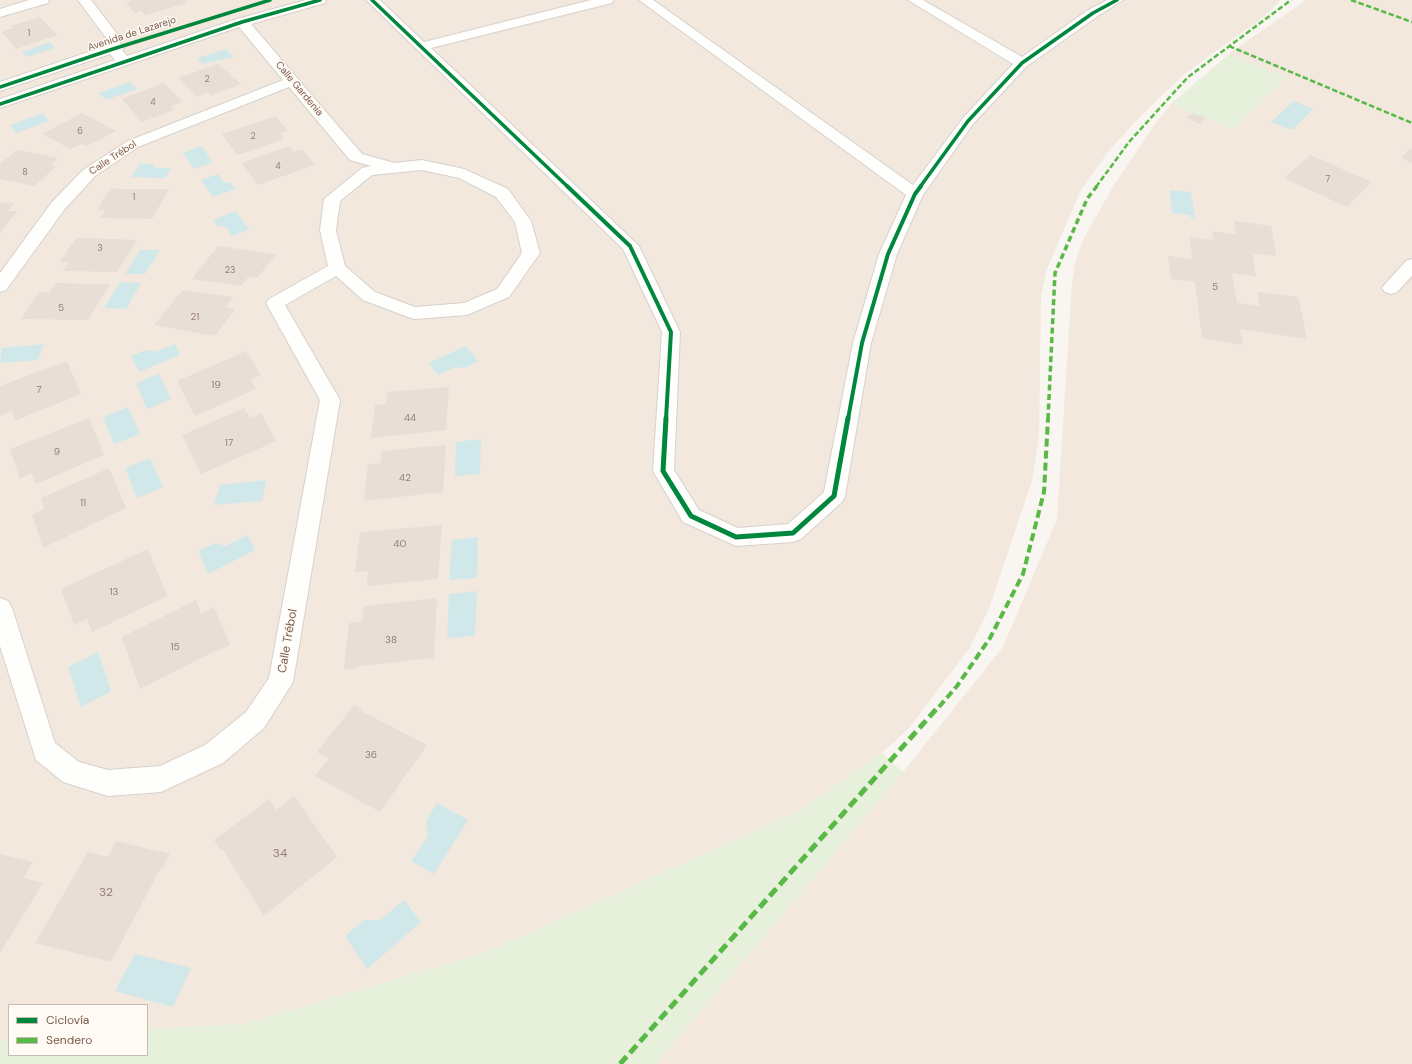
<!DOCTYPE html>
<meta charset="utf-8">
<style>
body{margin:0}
#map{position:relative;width:1412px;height:1064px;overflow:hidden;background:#f9f5f0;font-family:"DM Sans",sans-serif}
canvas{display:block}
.legend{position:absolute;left:8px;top:1004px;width:140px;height:52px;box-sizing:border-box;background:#fffaf3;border:1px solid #cabbb1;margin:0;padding:5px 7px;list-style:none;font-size:12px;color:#7a5c4d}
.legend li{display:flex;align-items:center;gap:8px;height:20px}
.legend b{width:20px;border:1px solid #cabbb1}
</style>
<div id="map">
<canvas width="1412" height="1064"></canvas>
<ul class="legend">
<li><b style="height:5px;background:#00873e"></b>Ciclovía</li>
<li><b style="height:5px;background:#58b947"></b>Sendero</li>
</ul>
</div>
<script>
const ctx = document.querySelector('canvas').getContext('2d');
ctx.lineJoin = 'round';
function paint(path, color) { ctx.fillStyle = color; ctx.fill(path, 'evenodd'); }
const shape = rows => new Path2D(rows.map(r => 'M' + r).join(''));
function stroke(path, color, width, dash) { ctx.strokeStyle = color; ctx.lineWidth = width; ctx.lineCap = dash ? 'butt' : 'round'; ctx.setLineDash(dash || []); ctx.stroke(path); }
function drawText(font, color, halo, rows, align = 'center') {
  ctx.font = font + ' "DM Sans",sans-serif'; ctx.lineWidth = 3; ctx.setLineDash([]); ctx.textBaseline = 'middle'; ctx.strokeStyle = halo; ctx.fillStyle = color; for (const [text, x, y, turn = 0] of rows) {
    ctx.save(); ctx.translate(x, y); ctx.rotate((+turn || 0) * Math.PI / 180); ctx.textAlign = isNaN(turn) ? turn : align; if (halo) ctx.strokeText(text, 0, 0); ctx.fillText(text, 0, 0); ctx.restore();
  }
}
const residential = shape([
 [0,0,1281,0,1262,18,1186,73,1159,98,1133,124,1107,153,1080,192,1047,269,1041,296,1039,435,1032,481,989,609,969,649,909,728,873,761,799,811,453,967,243,1024,147,1029,147,1005,9,1005,9,1040,0,1041],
 [1306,0,1412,0,1412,1064,656,1064,903,772,1003,647,1057,519,1072,282,1076,259,1084,238,1114,185,1158,120,1171,104,1233,51]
]);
const green = shape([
 [1228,55,1287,77,1233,129,1171,104],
 [882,753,903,772,656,1064,0,1064,0,1041,9,1040,9,1055,147,1055,147,1029,243,1024,484,953,799,811]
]);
const water = shape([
 [50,42,55,48,27,57,22,52],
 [226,49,234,57,202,64,197,58],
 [130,82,137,89,106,100,99,93],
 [1294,101,1313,109,1292,130,1271,122],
 [43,113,49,121,16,133,10,125],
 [202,146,212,162,194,169,183,153],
 [140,164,152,164,156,168,171,168,165,178,131,177],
 [218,174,223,182,231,183,235,189,213,197,201,180],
 [1170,190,1191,192,1195,219,1191,218,1190,215,1172,213],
 [236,211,249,229,232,236,226,227,217,226,213,220],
 [140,250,160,250,145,274,125,274],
 [120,282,141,283,126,309,104,308],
 [44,344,38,360,0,363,2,348],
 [175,344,180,355,139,372,131,356,146,350,155,352],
 [466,346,478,361,465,368,455,367,438,375,429,363],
 [159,374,171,399,147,409,136,383],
 [128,407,140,434,114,444,103,417],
 [481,439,480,474,455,476,456,442],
 [150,458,163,487,137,498,125,468],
 [266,480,262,501,214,505,220,485],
 [248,535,255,550,208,574,198,551,215,543,226,546],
 [478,537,477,578,449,580,452,540],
 [477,591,475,636,447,638,449,594],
 [98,652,111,691,81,707,68,667],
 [437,803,468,820,434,874,411,861,428,836,426,821],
 [404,900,421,922,367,969,345,936,364,920,380,920],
 [135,954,191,968,173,1007,115,991]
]);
const building = shape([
 [134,0,184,0,187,3,145,15,141,11,135,13,126,2],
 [40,17,57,35,16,49,2,32,14,28,11,26],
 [218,64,241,84,211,96,208,92,197,97,178,78],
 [164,83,182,102,171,106,174,110,142,122,122,99],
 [82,113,116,131,87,146,82,144,70,149,43,134],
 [1193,113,1206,118,1200,124,1186,118],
 [276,116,288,131,280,133,284,139,250,151,237,155,222,134],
 [289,146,294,152,302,149,315,165,258,185,242,163],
 [1411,148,1412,149,1412,163,1401,158],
 [17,150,58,158,50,165,57,166,34,186,0,179,0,164],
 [1310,155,1372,182,1347,207,1284,178],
 [111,188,120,189,169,189,152,219,100,218,106,210,97,210],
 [0,202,14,203,8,211,17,211,0,234],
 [1234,221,1271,226,1276,256,1252,253,1256,277,1232,273,1237,303,1260,306,1257,292,1298,297,1307,339,1240,329,1243,345,1202,338,1195,282,1171,279,1168,256,1193,259,1189,237,1214,240,1212,231,1236,235],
 [76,238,85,238,137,240,117,272,63,271,69,262,60,262],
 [218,246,267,253,276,254,257,278,248,277,241,286,192,279],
 [56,283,95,284,110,284,88,320,21,319,39,292,49,293],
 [183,290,233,297,226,307,235,309,215,336,154,325],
 [246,351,261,375,250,380,256,389,195,416,177,381],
 [67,361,81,394,15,421,12,411,0,416,0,386],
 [449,387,446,430,371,438,375,405,386,404,388,392],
 [244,408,250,418,261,413,276,441,201,474,182,435],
 [89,418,104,455,36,484,32,473,20,479,10,449],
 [446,445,443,492,364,501,368,464,380,463,382,451],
 [109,468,126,508,43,548,32,515,44,509,41,498],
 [442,525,438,579,367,586,368,571,355,572,360,532],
 [148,549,167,596,92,632,87,619,74,625,61,589],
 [437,598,434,658,358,666,358,668,344,670,349,623,362,622,364,606],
 [196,600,201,614,214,607,230,645,217,651,217,650,140,689,122,637],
 [354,705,364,710,363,712,427,745,380,812,315,776,329,759,317,752],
 [294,796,337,857,264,916,223,850,221,851,214,840,269,799,276,810],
 [116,841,170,854,162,869,160,869,111,962,35,943,88,852,108,857],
 [0,854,33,862,23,878,43,883,0,953]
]);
const minor = shape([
 [29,0,49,0,48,3,0,17,0,9,29,0],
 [78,0,91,0,121,39,120,43,125,47,122,50,127,56,237,19,306,0,326,0,325,3,251,24,362,154,395,163,422,160,464,169,508,189,531,221,540,253,509,297,467,315,414,319,408,317,363,300,336,276,285,305,340,400,293,682,264,728,223,763,161,792,108,796,63,782,36,760,0,646,0,598,8,601,12,608,55,743,79,762,108,770,160,766,205,745,246,712,269,678,320,400,266,303,269,299,328,266,320,230,324,199,362,168,371,166,350,160,289,87,138,147,95,176,64,210,6,290,0,292,0,273,52,202,83,170,128,141,283,80,239,27,0,108,0,99,115,60,110,54,0,91,0,82,106,46,107,39,78,0],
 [422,170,459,178,496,197,515,222,522,253,497,289,464,303,415,307,375,292,345,266,336,230,340,201,372,175,422,170],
 [366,0,380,0,424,42,591,0,613,0,612,3,431,48,639,246,680,332,674,470,699,510,738,528,788,524,824,492,853,343,879,254,906,195,639,0,653,0,913,185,963,118,1013,64,908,0,923,0,1022,57,1088,10,1107,0,1123,0,1098,16,1027,66,973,124,923,195,897,254,871,343,845,496,842,502,801,539,793,542,736,546,683,522,653,471,662,332,623,249,366,0],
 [1412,259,1412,276,1397,292,1391,294,1385,292,1382,288,1385,284,1406,261,1412,259]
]);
const quietFar3 = shape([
 [1351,0,1412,22],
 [1229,46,1412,123],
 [1096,187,1129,142,1188,77,1291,0]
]);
const quietFar2 = shape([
 [1048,419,1055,273,1087,199,1097,186]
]);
const quietFar1 = shape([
 [939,707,957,686,990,638,1023,574,1044,492,1048,418]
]);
const quiet = shape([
 [620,1064,939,706]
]);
const cyclewayFar2 = shape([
 [372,0,568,187],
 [0,87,113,49,270,0],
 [0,104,242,22,320,0],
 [920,187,968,121,1022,63,1093,13,1117,0]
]);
const cyclewayFar1 = shape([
 [567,186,630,246,671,332,666,419],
 [848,419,862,343,888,254,915,194,921,186]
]);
const cycleway = shape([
 [666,418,663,471,691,516,736,537,793,533,834,496,848,418]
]);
const farNumbernames = [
 ["1",29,34],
 ["2",207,80],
 ["4",153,103],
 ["6",80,132],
 ["2",253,137],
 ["4",278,167],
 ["8",25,173],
 ["7",1328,180],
 ["1",134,198],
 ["3",100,249],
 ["23",230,271]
];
const farStreetnames = [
 ["Avenida de Lazarejo",132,34,-18],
 ["Calle Gardenia",299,89,50],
 ["Calle Trébol",113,158,-33]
];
const numberNames = [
 ["5",1215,287],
 ["5",61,308],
 ["21",195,317],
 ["19",216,385],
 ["7",39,390],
 ["44",410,418],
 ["17",229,443],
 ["9",57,452],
 ["42",405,478],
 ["11",83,503],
 ["40",400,544],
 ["13",114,592],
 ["38",391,640],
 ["15",175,647],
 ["36",371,755]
];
const streetNames = [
 ["Calle Trébol",288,641,-80]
];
const nearNumbernames = [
 ["34",280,854],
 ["32",106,893]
];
paint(residential, '#f2e8de');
paint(green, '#e7f0db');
paint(water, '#d0e8ea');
paint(building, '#e6ded7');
stroke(minor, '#d7d1cb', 2);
paint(minor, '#fefefd');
stroke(quietFar3, '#58b947', 2.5, [5.5, 2.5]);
stroke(quietFar2, '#58b947', 3.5, [6, 3.5]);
stroke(quietFar1, '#58b947', 4, [8, 4]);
stroke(quiet, '#58b947', 5, [10, 5]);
stroke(cyclewayFar2, '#00873e', 3.5);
stroke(cyclewayFar1, '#00873e', 4);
stroke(cycleway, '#00873e', 5);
drawText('9px', '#977e72', null, farNumbernames);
drawText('10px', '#7a5c4d', '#fffaf3', farStreetnames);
drawText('10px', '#977e72', null, numberNames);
drawText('12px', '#7a5c4d', '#fffaf3', streetNames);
drawText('12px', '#977e72', null, nearNumbernames);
</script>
